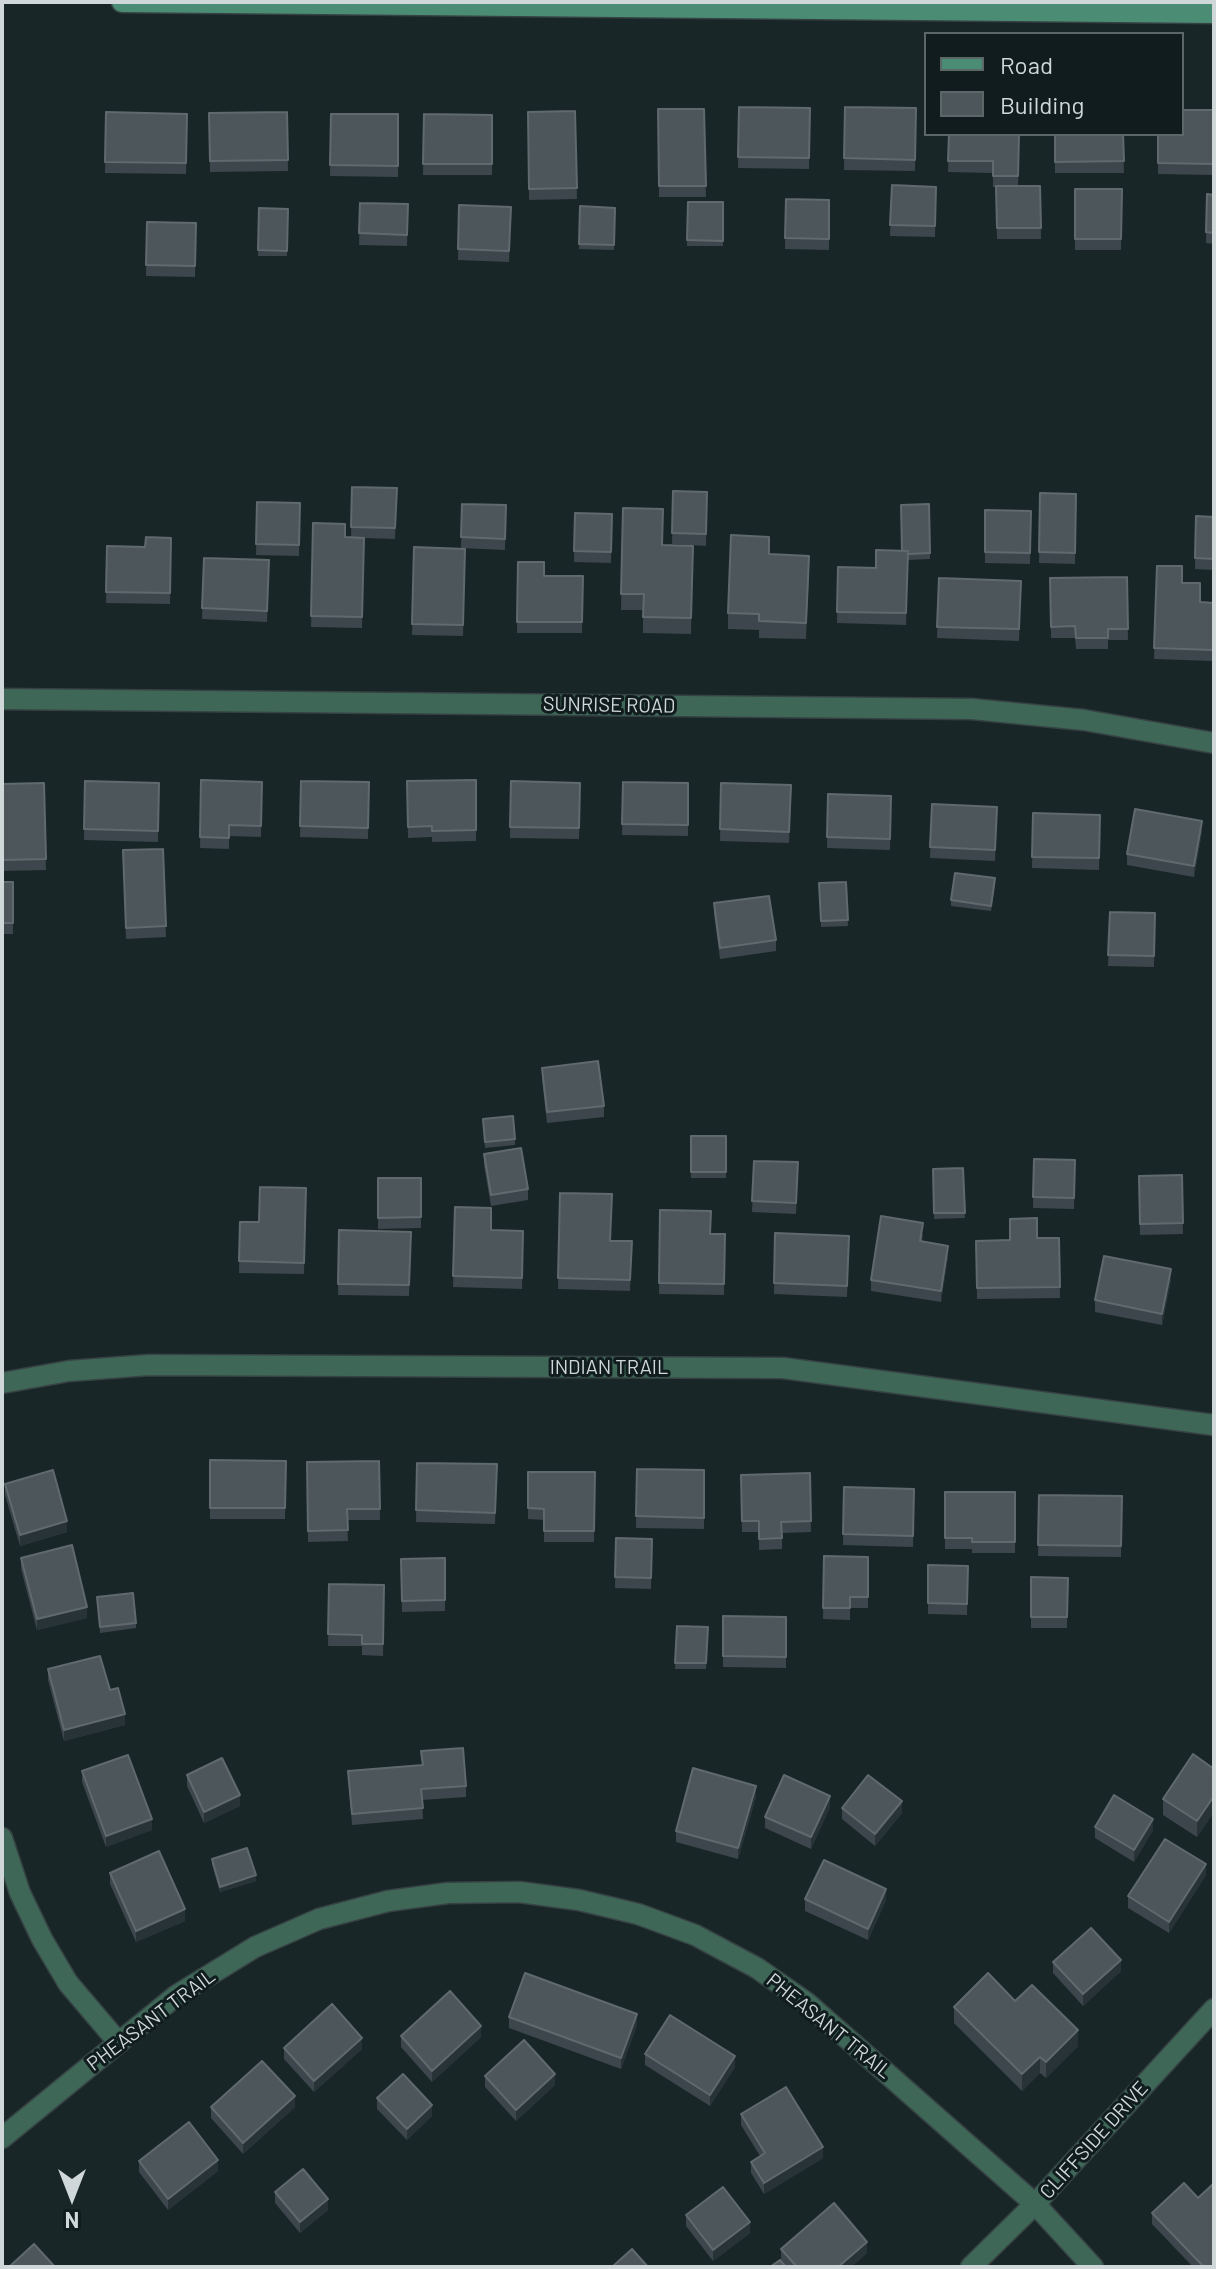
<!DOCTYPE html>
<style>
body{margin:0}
#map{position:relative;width:1216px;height:2269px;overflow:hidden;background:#192627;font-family:Barlow,sans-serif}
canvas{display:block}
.frame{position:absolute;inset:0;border:4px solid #cfd7d8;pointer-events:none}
.legend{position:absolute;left:924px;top:32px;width:260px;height:104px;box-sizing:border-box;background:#101c1d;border:2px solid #5c6768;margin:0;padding:10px 14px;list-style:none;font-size:24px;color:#cfd7d8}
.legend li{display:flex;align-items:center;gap:16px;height:40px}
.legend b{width:40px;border:2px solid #5c6768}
.north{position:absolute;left:32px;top:2157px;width:80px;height:80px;-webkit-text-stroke:6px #101c1d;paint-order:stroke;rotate:180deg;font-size:22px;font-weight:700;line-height:32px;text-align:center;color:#cfd7d8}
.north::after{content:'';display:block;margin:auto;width:28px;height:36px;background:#cfd7d8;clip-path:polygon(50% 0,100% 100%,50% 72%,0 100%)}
</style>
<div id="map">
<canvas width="1216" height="2269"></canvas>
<div class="frame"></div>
<ul class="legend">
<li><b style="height:10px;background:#4b8d74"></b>Road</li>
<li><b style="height:22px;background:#4c565b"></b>Building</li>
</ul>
<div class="north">N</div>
</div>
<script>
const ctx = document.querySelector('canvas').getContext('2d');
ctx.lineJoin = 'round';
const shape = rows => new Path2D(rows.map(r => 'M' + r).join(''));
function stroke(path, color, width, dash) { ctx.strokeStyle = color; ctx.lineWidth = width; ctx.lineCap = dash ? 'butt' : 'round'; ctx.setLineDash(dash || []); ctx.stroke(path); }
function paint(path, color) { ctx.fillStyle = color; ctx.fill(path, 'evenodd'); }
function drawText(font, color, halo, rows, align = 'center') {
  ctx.font = font + ' Barlow,sans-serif'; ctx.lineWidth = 6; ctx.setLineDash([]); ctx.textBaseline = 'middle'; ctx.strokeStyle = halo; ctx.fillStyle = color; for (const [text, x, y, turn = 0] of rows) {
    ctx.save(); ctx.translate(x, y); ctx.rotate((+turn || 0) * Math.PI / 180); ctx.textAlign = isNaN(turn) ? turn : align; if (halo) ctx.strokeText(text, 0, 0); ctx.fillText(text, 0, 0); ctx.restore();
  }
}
const street = shape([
 [2,699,972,709,1084,720,1214,743],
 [2,1383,69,1371,149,1365,783,1368,1214,1425],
 [2,1838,20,1893,42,1939,68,1983,119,2043],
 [2,2138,177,1995,255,1947,319,1919,388,1901,448,1893,519,1892,579,1900,638,1914,695,1935,757,1968,807,2003,1035,2204,1093,2267],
 [971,2267,1035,2204,1214,2009]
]);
const secondary = shape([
 [122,2,1214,13]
]);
const wall = shape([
 [739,107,810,108,809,169,738,168],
 [845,107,916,108,915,171,844,170],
 [658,109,704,109,706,197,659,197],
 [1214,110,1214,175,1158,174,1158,134],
 [575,111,577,199,529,200,528,112],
 [106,112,187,114,186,174,105,173],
 [287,112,288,171,210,172,209,113],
 [331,114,398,114,398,177,330,176],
 [424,114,492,115,492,175,423,175],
 [949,134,1019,134,1018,186,1040,186,1041,239,997,239,996,187,993,187,993,173,948,172],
 [1055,134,1123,134,1124,173,1055,173],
 [892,185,936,187,935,237,890,236],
 [1075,189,1122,189,1121,250,1075,250],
 [1207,194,1214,195,1214,244,1206,243],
 [786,199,829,200,829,250,785,249],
 [688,202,723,202,723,246,687,246],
 [360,203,408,204,407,246,359,245],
 [459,205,511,207,509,262,458,260],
 [580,206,615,208,614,250,579,249],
 [259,208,288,209,287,256,258,256],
 [147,222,196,223,195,277,146,276],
 [352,487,397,488,395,539,364,538,362,628,311,627,313,523,345,537,351,538],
 [673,491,707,492,706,546,672,544],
 [1040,493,1076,494,1075,564,1039,563],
 [257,502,300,503,299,556,256,555],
 [462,504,506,505,505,550,461,548],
 [929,504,930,559,908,560,906,625,837,623,838,567,876,568,901,551],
 [623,508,663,545,693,546,691,634,643,633,643,610,621,610],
 [985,510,1031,511,1030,564,985,563],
 [575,513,612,514,611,563,574,562],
 [1196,516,1214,517,1214,570,1195,569],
 [171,538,170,604,106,603,107,546,145,547],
 [414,547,465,549,463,636,412,635],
 [769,554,809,572,806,639,759,638,759,630,728,629,728,613],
 [204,558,269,560,267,622,202,619],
 [518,562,544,576,583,576,582,633,517,633],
 [1157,566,1182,583,1200,602,1214,603,1214,661,1154,659],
 [1127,577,1128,640,1108,640,1108,649,1076,649,1075,638,1051,638,1050,578],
 [939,578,1021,581,1019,641,937,638],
 [201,780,262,782,261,837,229,836,229,849,200,848],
 [476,780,476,841,432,842,432,837,408,838,407,781],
 [85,781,159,783,158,842,84,840],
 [301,781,369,782,368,839,300,837],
 [511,781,580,783,579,839,510,838],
 [623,782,688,783,688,836,622,835],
 [44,783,46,870,2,871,2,784],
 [721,783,791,785,789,843,720,841],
 [828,794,891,796,890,850,827,848],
 [932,804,997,807,995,861,930,858],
 [1033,813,1100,815,1099,870,1032,868],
 [1202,832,1194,877,1127,865,1127,854],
 [163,849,166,937,126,939,123,850],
 [2,882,13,882,13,934,2,934],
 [846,882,848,926,821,927,819,883],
 [995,884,991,911,951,906,951,900],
 [714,903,776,940,776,951,720,959,714,914],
 [1110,912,1155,913,1154,967,1108,966],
 [542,1068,604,1106,604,1117,547,1123,542,1079],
 [483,1119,515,1139,515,1145,485,1148],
 [691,1136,726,1136,726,1178,691,1178],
 [484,1154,528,1189,528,1200,491,1206,484,1165],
 [1034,1159,1075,1160,1074,1209,1033,1208],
 [754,1161,798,1173,796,1214,752,1212],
 [963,1168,965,1218,934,1219,933,1169],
 [1182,1175,1183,1234,1140,1235,1139,1176],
 [378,1178,421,1178,421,1228,378,1229],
 [306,1188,304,1274,239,1273,240,1222,259,1222],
 [560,1193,611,1241,632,1241,630,1291,558,1289],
 [455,1207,491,1230,523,1231,522,1289,453,1287],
 [660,1210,711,1234,725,1234,724,1295,659,1294],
 [339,1230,411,1232,409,1296,338,1295],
 [775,1233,849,1236,847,1297,774,1294],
 [923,1234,922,1241,948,1257,941,1302,871,1291,871,1280],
 [1037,1238,1059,1238,1060,1298,977,1299,976,1241],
 [1171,1280,1162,1325,1095,1312,1095,1300],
 [210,1460,286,1461,285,1519,210,1519],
 [379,1461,380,1520,347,1520,348,1541,308,1542,307,1462],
 [417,1463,497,1464,495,1524,416,1522],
 [637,1469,704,1470,704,1529,636,1528],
 [528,1472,595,1472,594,1542,544,1542,544,1520,528,1519],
 [810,1473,811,1532,782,1533,782,1549,759,1550,759,1532,742,1532,741,1475],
 [5,1484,67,1532,20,1546,5,1495],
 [844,1487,914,1489,913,1547,843,1545],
 [945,1492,1015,1492,1015,1553,972,1553,972,1549,945,1549],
 [1039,1495,1122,1496,1121,1557,1038,1556],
 [616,1538,652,1539,651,1589,615,1588],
 [824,1556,868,1557,868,1608,850,1608,850,1620,823,1619],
 [21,1558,87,1618,37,1630,21,1569],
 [445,1558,445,1611,402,1612,401,1559],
 [928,1565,968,1566,967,1615,928,1614],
 [1031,1577,1068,1578,1067,1628,1031,1628],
 [329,1584,384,1585,383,1656,362,1655,362,1646,328,1646],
 [97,1597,136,1623,136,1628,100,1633],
 [723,1616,786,1617,786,1668,723,1667],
 [677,1626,708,1627,706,1669,675,1669],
 [48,1669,125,1725,64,1741,48,1680],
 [421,1751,466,1786,466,1797,422,1800,423,1819,352,1825,348,1771,422,1766],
 [1214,1769,1214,1812,1197,1837,1163,1815,1163,1799],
 [82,1771,152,1830,106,1847,82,1782],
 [187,1775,240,1806,204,1823,187,1786],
 [756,1797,738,1859,676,1842,676,1831],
 [830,1807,811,1849,765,1828,765,1817],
 [842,1808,902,1813,875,1846,842,1819],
 [1095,1827,1153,1830,1134,1862,1095,1838],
 [212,1859,256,1881,220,1892,212,1865],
 [110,1873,185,1921,136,1942,110,1884],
 [1206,1875,1169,1933,1128,1908,1128,1896],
 [805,1899,886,1900,868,1940,805,1911],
 [1053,1962,1121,1971,1083,2006,1053,1973],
 [1015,2001,1078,2046,1046,2078,1040,2073,1022,2091,954,2023,954,2007],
 [509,2017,637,2025,621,2069,509,2028],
 [401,2036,481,2037,432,2082,401,2047],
 [284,2048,362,2049,314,2092,284,2059],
 [645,2054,735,2067,710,2106,645,2065],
 [485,2076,555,2085,516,2121,485,2087],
 [377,2098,432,2116,407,2140,377,2109],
 [211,2107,295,2107,243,2154,211,2118],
 [741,2114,823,2158,764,2194,751,2173,751,2162,760,2156,741,2125],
 [139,2161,218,2171,168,2210,139,2172],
 [275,2192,328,2210,300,2233,275,2203],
 [1198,2198,1214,2267,1193,2267,1152,2224,1152,2213],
 [686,2215,750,2233,713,2261,686,2226],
 [781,2249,867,2253,851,2267,787,2267,781,2260]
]);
const shadedWall = shape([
 [1202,821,1202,832,1194,877,1194,866],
 [948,1246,948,1257,941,1302,941,1291],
 [1171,1269,1171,1280,1162,1325,1162,1314],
 [67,1521,67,1532,20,1546,20,1535],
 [87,1607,87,1618,37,1630,37,1619],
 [125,1714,125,1725,64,1741,64,1730],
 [756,1786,756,1797,738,1859,738,1848],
 [240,1795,240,1806,204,1823,204,1812],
 [830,1796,830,1807,811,1849,811,1837],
 [1214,1796,1214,1812,1197,1837,1197,1821],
 [902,1801,902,1813,875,1846,875,1834],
 [152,1819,152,1830,106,1847,106,1836],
 [1153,1819,1153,1830,1134,1862,1134,1850],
 [1206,1864,1206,1875,1169,1933,1169,1922],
 [256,1875,256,1881,220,1892,220,1887],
 [886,1889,886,1900,868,1940,868,1929],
 [185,1909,185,1921,136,1942,136,1931],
 [1121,1960,1121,1971,1083,2006,1083,1994],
 [637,2014,637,2025,621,2069,621,2058],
 [481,2026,481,2037,432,2082,432,2071],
 [1078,2030,1078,2046,1046,2078,1046,2062],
 [362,2038,362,2049,314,2092,314,2081],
 [735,2056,735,2067,710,2106,710,2095],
 [1040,2057,1040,2073,1022,2091,1022,2074],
 [555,2074,555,2085,516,2121,516,2110],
 [295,2096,295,2107,243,2154,243,2143],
 [432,2105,432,2116,407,2140,407,2129],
 [823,2147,823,2158,764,2194,764,2183],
 [218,2160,218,2171,168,2210,168,2199],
 [328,2199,328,2210,300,2233,300,2222],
 [750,2222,750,2233,713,2261,713,2250],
 [867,2242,867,2253,851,2267,838,2267]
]);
const building = shape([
 [739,107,810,108,809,158,738,157,739,107],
 [845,107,916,108,915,160,844,158,845,107],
 [658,109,704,109,706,186,659,186,658,109],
 [1182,110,1214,110,1214,164,1158,163,1158,134,1182,134,1182,110],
 [575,111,577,188,529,189,528,112,575,111],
 [106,112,187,114,186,163,105,162,106,112],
 [287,112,288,160,210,161,209,113,287,112],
 [331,114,398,114,398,166,330,165,331,114],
 [424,114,492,115,492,164,423,164,424,114],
 [949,134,1019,134,1018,176,993,176,993,161,948,161,949,134],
 [1055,134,1123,134,1124,161,1055,162,1055,134],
 [892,185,936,187,935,226,890,225,892,185],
 [996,186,1040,186,1041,228,997,228,996,186],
 [1075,189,1122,189,1121,239,1075,239,1075,189],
 [1207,194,1214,195,1214,233,1206,232,1207,194],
 [786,199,829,200,829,239,785,238,786,199],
 [688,202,723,202,723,241,687,240,688,202],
 [360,203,408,204,407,235,359,233,360,203],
 [459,205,511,207,509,251,458,249,459,205],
 [580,206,615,208,614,245,579,244,580,206],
 [259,208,288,209,287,251,258,250,259,208],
 [147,222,196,223,195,266,146,265,147,222],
 [352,487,397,488,395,528,351,527,352,487],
 [673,491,707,492,706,534,672,533,673,491],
 [1040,493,1076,494,1075,553,1039,552,1040,493],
 [257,502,300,503,299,545,256,544,257,502],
 [462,504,506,505,505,539,461,537,462,504],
 [929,504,930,553,908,554,908,551,902,551,901,505,929,504],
 [623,508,663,509,662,545,693,546,691,618,643,617,644,594,621,594,623,508],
 [985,510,1031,511,1030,553,985,552,985,510],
 [575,513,612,514,611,552,574,551,575,513],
 [1196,516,1214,517,1214,559,1195,558,1196,516],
 [313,523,345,524,345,537,364,538,362,617,311,616,313,523],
 [731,535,769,537,769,554,809,556,806,623,759,621,759,614,728,613,731,535],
 [146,537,171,538,170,593,106,592,107,546,145,547,146,537],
 [414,547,465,549,463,625,412,624,414,547],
 [876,550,908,551,906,613,837,612,838,567,876,568,876,550],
 [204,558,269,560,267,611,202,608,204,558],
 [518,562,544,562,544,576,583,576,582,622,517,622,518,562],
 [1157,566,1182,566,1182,583,1200,583,1200,602,1214,603,1214,650,1154,648,1157,566],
 [1127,577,1128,629,1108,629,1108,638,1076,638,1075,626,1051,627,1050,578,1127,577],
 [939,578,1021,581,1019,629,937,627,939,578],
 [201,780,262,782,261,826,229,825,229,838,200,837,201,780],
 [476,780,476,830,432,831,432,826,408,827,407,781,476,780],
 [85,781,159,783,158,831,84,829,85,781],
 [301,781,369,782,368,828,300,826,301,781],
 [511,781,580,783,579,828,510,827,511,781],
 [623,782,688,783,688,825,622,824,623,782],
 [44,783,46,859,2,860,2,784,44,783],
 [721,783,791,785,789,832,720,829,721,783],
 [828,794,891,796,890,839,827,837,828,794],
 [932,804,997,807,995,850,930,847,932,804],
 [1135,809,1202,821,1194,866,1127,854,1135,809],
 [1033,813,1100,815,1099,858,1032,857,1033,813],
 [163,849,166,926,126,928,123,850,163,849],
 [955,873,995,878,991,906,951,900,955,873],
 [2,882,13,882,13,923,2,923,2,882],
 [846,882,848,920,821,921,819,883,846,882],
 [769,896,776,940,720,948,714,903,769,896],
 [1110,912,1155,913,1154,956,1108,955,1110,912],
 [598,1061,604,1106,547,1112,542,1068,598,1061],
 [513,1116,515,1139,485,1142,483,1119,513,1116],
 [691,1136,726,1136,726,1172,691,1172,691,1136],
 [521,1148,528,1189,491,1195,484,1154,521,1148],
 [1034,1159,1075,1160,1074,1198,1033,1197,1034,1159],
 [754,1161,798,1162,796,1203,752,1201,754,1161],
 [963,1168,965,1213,934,1213,933,1169,963,1168],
 [1182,1175,1183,1223,1140,1224,1139,1176,1182,1175],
 [378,1178,421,1178,421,1217,378,1218,378,1178],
 [260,1187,306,1188,304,1263,239,1261,240,1222,259,1222,260,1187],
 [560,1193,612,1194,610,1241,632,1241,630,1280,558,1278,560,1193],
 [455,1207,491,1208,491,1230,523,1231,522,1278,453,1276,455,1207],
 [660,1210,711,1211,710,1234,725,1234,724,1284,659,1283,660,1210],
 [881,1216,923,1223,920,1241,948,1246,941,1291,871,1280,881,1216],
 [1037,1218,1037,1238,1059,1238,1060,1287,977,1288,976,1241,1010,1240,1010,1219,1037,1218],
 [339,1230,411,1232,409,1285,338,1284,339,1230],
 [775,1233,849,1236,847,1286,774,1283,775,1233],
 [1104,1256,1171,1269,1162,1314,1095,1300,1104,1256],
 [210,1460,286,1461,285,1508,210,1508,210,1460],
 [379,1461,380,1509,347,1509,348,1530,308,1531,307,1462,379,1461],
 [417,1463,497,1464,495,1513,416,1510,417,1463],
 [637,1469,704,1470,704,1518,636,1516,637,1469],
 [53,1470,67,1521,20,1535,5,1484,53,1470],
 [528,1472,595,1472,594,1531,544,1531,544,1509,528,1508,528,1472],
 [810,1473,811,1521,781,1522,782,1538,759,1539,759,1521,742,1521,741,1475,810,1473],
 [844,1487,914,1489,913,1536,843,1534,844,1487],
 [945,1492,1015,1492,1015,1542,972,1542,972,1538,945,1538,945,1492],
 [1039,1495,1122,1496,1121,1546,1038,1545,1039,1495],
 [616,1538,652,1539,651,1578,615,1577,616,1538],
 [72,1545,87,1607,37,1619,21,1558,72,1545],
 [824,1556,868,1557,868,1597,850,1597,850,1608,823,1608,824,1556],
 [445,1558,445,1600,402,1601,401,1559,445,1558],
 [928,1565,968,1566,967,1604,928,1603,928,1565],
 [1031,1577,1068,1578,1067,1617,1031,1617,1031,1577],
 [329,1584,384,1585,383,1644,362,1644,362,1635,328,1634,329,1584],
 [133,1593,136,1623,100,1627,97,1597,133,1593],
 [723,1616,786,1617,786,1657,723,1656,723,1616],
 [677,1626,708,1627,706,1663,675,1663,677,1626],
 [100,1656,110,1690,118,1688,125,1714,64,1730,48,1669,100,1656],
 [463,1748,466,1786,421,1789,423,1808,352,1814,348,1771,423,1765,421,1751,463,1748],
 [1193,1754,1214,1769,1214,1796,1197,1821,1163,1799,1193,1754],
 [128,1755,152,1819,106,1836,82,1771,128,1755],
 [222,1758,240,1795,204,1812,187,1775,222,1758],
 [693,1768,756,1786,738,1848,676,1831,693,1768],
 [784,1775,830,1796,811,1837,765,1817,784,1775],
 [868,1775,902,1801,875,1834,842,1808,868,1775],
 [1114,1795,1153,1819,1134,1850,1095,1827,1114,1795],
 [1165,1839,1206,1864,1169,1922,1128,1896,1165,1839],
 [247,1848,256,1875,220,1887,212,1859,247,1848],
 [159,1851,185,1909,136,1931,110,1873,159,1851],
 [824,1860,886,1889,868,1929,805,1899,824,1860],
 [1091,1928,1121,1960,1083,1994,1053,1962,1091,1928],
 [525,1973,637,2014,621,2058,509,2017,525,1973],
 [988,1973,1015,2001,1032,1985,1078,2030,1046,2062,1040,2057,1022,2074,954,2007,988,1973],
 [450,1991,481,2026,432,2071,401,2036,450,1991],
 [332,2004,362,2038,314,2081,284,2048,332,2004],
 [670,2015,735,2056,710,2095,645,2054,670,2015],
 [524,2040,555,2074,516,2110,485,2076,524,2040],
 [262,2061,295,2096,243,2143,211,2107,262,2061],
 [403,2074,432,2105,407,2129,377,2098,403,2074],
 [786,2087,823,2147,764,2183,751,2162,765,2153,741,2114,786,2087],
 [189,2122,218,2160,168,2199,139,2161,189,2122],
 [303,2169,328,2199,300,2222,275,2192,303,2169],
 [1184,2183,1198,2198,1213,2184,1214,2185,1214,2264,1211,2267,1204,2267,1152,2213,1184,2183],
 [723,2187,750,2222,713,2250,686,2215,723,2187],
 [834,2203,867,2242,838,2267,797,2267,781,2249,834,2203],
 [34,2244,55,2267,9,2267,34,2244],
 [632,2249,648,2267,612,2267,632,2249],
 [780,2260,786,2267,770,2267,780,2260]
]);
const streetNames = [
 ["SUNRISE ROAD",609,705,1],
 ["INDIAN TRAIL",609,1367],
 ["PHEASANT TRAIL",151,2020,-37],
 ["PHEASANT TRAIL",829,2026,39],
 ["CLIFFSIDE DRIVE",1094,2140,-48]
];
stroke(street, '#364243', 23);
stroke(secondary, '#364243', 23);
stroke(street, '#3f6757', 20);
stroke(secondary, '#4b8d74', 20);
paint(wall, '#3c464c');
paint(shadedWall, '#273337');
paint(building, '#4c565b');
stroke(building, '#606a6e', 2);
drawText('20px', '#cfd7d8', '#101c1d', streetNames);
</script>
